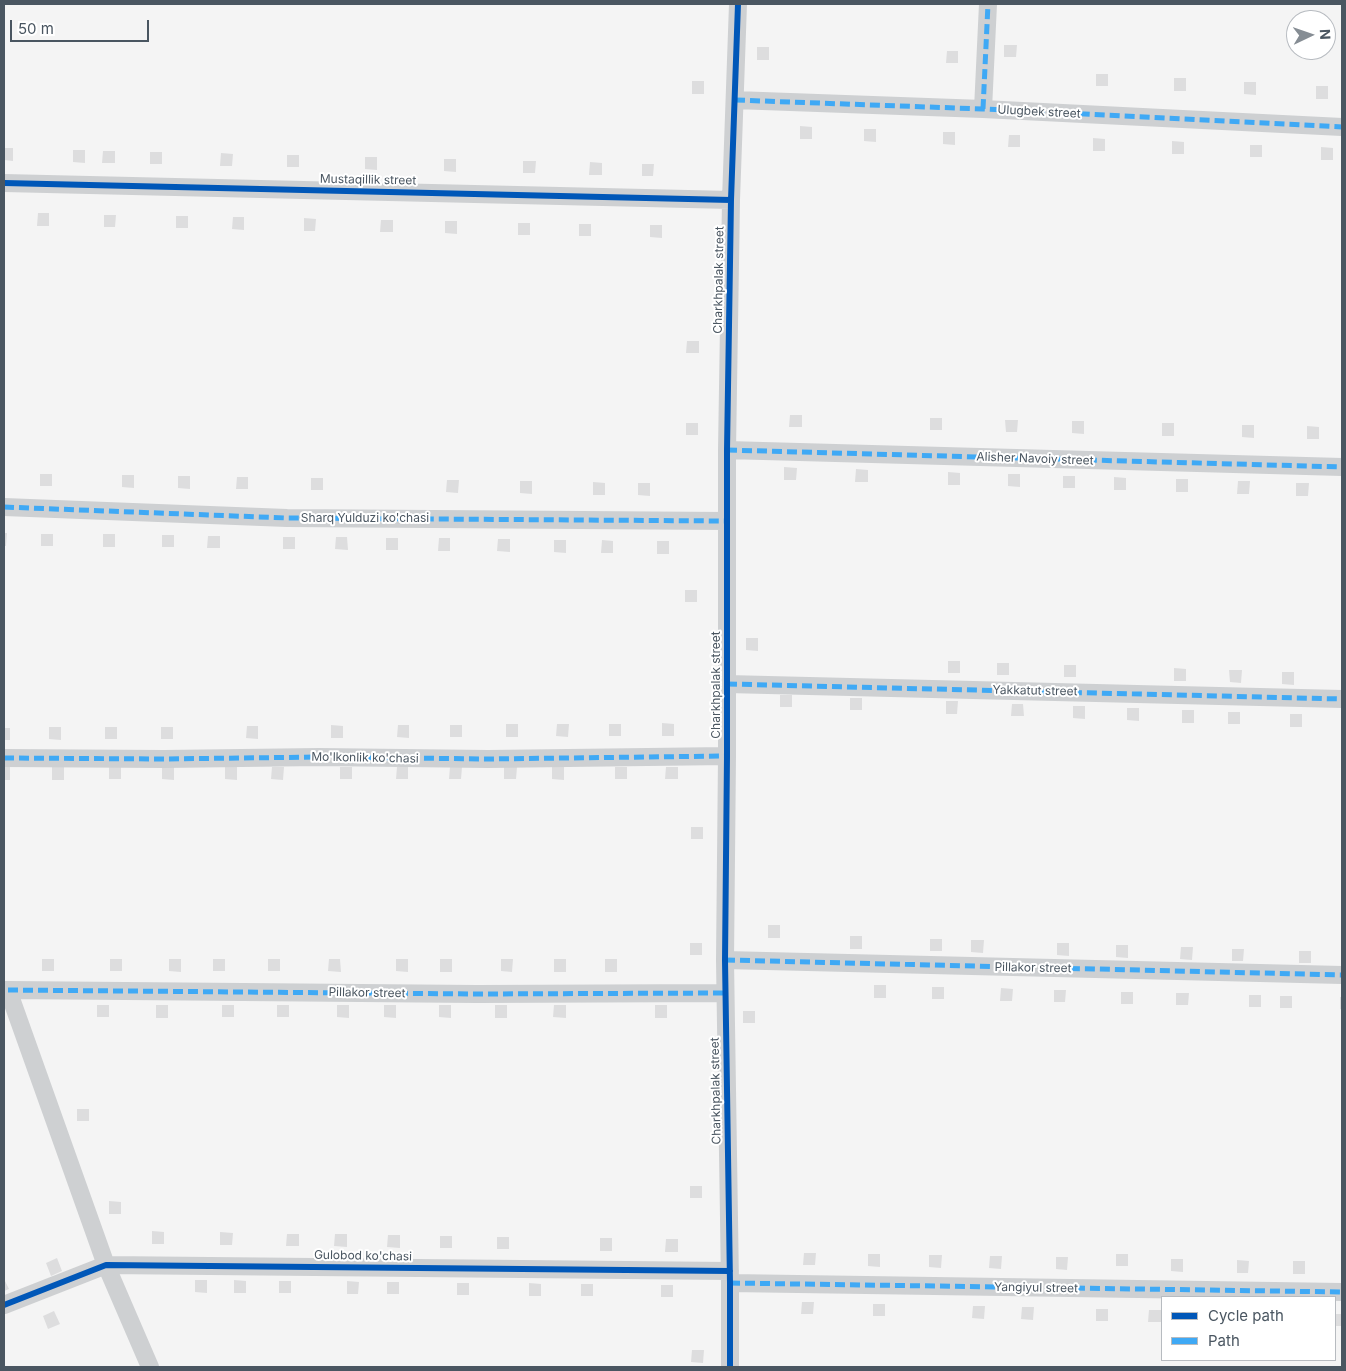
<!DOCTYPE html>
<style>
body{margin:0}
#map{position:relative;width:1346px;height:1371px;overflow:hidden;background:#f4f4f4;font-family:Inter,sans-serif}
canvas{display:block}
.frame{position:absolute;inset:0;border:5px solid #4a5661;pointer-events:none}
.legend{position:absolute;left:1161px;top:1296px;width:175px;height:65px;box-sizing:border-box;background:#fff;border:1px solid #b7bbc0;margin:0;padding:6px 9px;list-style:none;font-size:15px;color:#4a5661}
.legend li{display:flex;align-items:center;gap:10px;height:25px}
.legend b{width:25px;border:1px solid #b7bbc0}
.north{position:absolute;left:1286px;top:10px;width:50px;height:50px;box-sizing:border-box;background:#fff;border:1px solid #b7bbc0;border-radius:50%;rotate:87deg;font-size:14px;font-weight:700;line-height:20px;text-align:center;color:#4a5661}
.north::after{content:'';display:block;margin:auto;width:18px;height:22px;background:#868d94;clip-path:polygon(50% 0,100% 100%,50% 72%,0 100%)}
.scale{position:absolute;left:10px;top:20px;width:139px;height:22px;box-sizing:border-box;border:2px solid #4a5661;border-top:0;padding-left:6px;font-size:15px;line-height:18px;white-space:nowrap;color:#4a5661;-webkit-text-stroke:4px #fff;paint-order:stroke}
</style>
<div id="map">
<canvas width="1346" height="1371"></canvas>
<div class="frame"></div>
<ul class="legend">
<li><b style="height:6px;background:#0057b8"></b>Cycle path</li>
<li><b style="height:6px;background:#3fa9f5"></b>Path</li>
</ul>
<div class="north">N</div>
<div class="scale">50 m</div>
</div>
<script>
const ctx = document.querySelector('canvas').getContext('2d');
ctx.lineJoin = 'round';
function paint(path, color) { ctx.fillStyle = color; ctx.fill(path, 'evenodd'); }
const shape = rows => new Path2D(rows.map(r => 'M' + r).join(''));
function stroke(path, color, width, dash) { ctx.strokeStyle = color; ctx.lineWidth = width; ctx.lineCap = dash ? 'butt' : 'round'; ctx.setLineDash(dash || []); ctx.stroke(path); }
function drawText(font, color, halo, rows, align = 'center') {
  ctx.font = font + ' Inter,sans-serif'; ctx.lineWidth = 4; ctx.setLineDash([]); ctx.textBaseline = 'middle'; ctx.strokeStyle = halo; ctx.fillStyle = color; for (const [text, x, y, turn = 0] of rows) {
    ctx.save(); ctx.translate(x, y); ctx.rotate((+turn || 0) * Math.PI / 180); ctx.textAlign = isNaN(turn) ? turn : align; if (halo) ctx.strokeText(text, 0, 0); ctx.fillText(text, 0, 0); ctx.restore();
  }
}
const building = shape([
 [1004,45,1017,45,1016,57,1004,57],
 [757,47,769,47,769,60,757,60],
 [947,51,958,51,958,63,946,63],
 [1096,74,1108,74,1108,86,1096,86],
 [1174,78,1186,78,1186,91,1174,91],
 [692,81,704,81,704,94,692,94],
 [1244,82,1256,82,1256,95,1244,94],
 [1316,86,1328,86,1328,99,1316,99],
 [800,126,812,127,812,139,800,139],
 [864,129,876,129,876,142,864,141],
 [943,132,955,132,955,145,943,144],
 [1009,135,1020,135,1020,147,1008,147],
 [1093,138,1105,139,1105,151,1093,151],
 [1172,141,1184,142,1184,154,1172,154],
 [1250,145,1262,145,1262,157,1250,157],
 [1321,147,1333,148,1333,160,1321,160],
 [4,148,13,148,13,161,4,160],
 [73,150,85,150,85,163,73,162],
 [103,151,115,151,115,163,102,163],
 [150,152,162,152,162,164,150,164],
 [221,153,233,154,232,166,220,166],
 [287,155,299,155,299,167,287,167],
 [365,157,377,157,377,170,365,169],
 [444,159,456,159,456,172,444,171],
 [523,161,536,161,535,173,523,173],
 [590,162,602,163,602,175,589,175],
 [642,164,654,164,653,176,642,176],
 [38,213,49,213,49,226,37,226],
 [104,215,116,215,115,227,104,227],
 [176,216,188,216,188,228,176,228],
 [233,217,244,217,244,230,232,229],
 [304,218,316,219,315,231,304,231],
 [381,220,393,220,393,232,380,232],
 [445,221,457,221,457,234,445,233],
 [518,223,530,223,530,235,518,235],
 [579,224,591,224,591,236,579,236],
 [650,225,662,225,662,238,650,237],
 [687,341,699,341,699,353,686,353],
 [790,415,802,415,802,427,789,427],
 [930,418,942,418,942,430,930,430],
 [1005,420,1018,420,1017,432,1006,432],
 [1072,421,1084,421,1084,434,1072,433],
 [686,423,698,423,698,435,686,435],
 [1162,423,1174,423,1174,436,1162,436],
 [1242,425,1254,425,1254,438,1242,437],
 [1307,426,1319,427,1319,439,1307,439],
 [784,467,797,468,796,480,784,480],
 [856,469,868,470,868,482,855,482],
 [948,472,960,473,960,485,948,485],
 [40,474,52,474,52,486,40,486],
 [1008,474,1020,474,1020,487,1008,486],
 [122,475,134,475,134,488,122,487],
 [178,476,190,476,190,489,178,488],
 [1063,476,1075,476,1075,488,1063,488],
 [237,477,248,477,248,489,236,489],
 [1114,477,1126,478,1126,490,1114,490],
 [311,478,323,478,323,490,311,490],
 [1176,479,1188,479,1188,492,1176,492],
 [447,480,459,480,458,493,446,492],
 [520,481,532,481,532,494,520,493],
 [1238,481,1250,481,1249,494,1237,494],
 [593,482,605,483,605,495,593,495],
 [638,483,650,483,650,496,638,495],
 [1296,483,1309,483,1308,496,1296,496],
 [4,533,7,533,6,546,4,546],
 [41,534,53,534,53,546,41,546],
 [103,534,115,534,115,547,103,547],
 [162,535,174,535,174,547,162,547],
 [208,536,220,536,220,548,207,548],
 [283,537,295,537,295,549,283,549],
 [336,537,347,537,348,550,335,549],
 [386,538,398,538,398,550,386,550],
 [439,538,450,538,450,551,438,551],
 [498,539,510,539,510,552,497,551],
 [554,540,566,540,566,553,554,552],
 [602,540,613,541,613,553,601,553],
 [657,541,669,541,669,554,657,554],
 [685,590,697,590,697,602,685,602],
 [746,638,758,638,758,651,746,650],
 [948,661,960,661,960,673,948,673],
 [997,663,1009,663,1009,675,997,675],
 [1064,665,1076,665,1076,677,1064,677],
 [1174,668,1186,669,1186,681,1174,681],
 [1229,670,1242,670,1241,683,1230,682],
 [1282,672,1294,672,1294,685,1282,684],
 [780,695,792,695,792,707,780,707],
 [850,698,862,698,862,710,850,710],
 [946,701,958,701,957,714,946,714],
 [1012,704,1023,704,1024,716,1011,716],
 [1073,706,1085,706,1085,719,1073,718],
 [1127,708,1139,708,1139,721,1127,720],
 [1182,710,1194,710,1194,723,1182,723],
 [1228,712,1240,712,1240,724,1228,724],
 [1290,714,1302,714,1302,727,1290,727],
 [662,723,674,724,674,736,662,736],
 [506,724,518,724,518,737,506,737],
 [557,724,569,724,568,737,556,736],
 [609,724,621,724,621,736,609,736],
 [331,725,343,726,343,738,331,738],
 [398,725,409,725,409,738,397,737],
 [450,725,462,725,462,737,450,737],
 [247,726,258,726,258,739,246,738],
 [49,727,61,727,61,740,49,739],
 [105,727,117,727,117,739,105,739],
 [161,727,173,727,173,739,161,739],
 [4,728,10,728,10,740,4,740],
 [4,767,10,767,10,780,4,780],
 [52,767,64,767,64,780,52,780],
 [109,767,121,767,121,779,109,779],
 [162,767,174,767,174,780,162,779],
 [225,767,237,767,237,780,225,779],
 [272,767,284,767,283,780,271,779],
 [340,767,352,767,352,779,340,779],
 [397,767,408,767,408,779,396,779],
 [450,767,462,767,461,779,449,779],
 [504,767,517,767,516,779,504,779],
 [552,767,564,767,564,780,552,779],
 [615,767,627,767,627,779,615,779],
 [666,767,678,767,678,779,665,779],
 [691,827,703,827,703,839,691,839],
 [768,925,780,925,780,938,768,938],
 [850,936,862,936,862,949,850,949],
 [930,939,942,939,942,951,930,951],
 [971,940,984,940,983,953,971,952],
 [690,943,702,943,702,955,690,955],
 [1057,943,1069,943,1069,956,1057,955],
 [1116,945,1128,945,1128,958,1116,957],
 [1181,947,1193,947,1192,960,1180,959],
 [1232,949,1244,949,1243,961,1232,961],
 [1299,951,1311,951,1311,963,1299,963],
 [42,959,54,959,54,971,42,971],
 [110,959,122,959,122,971,110,971],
 [169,959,181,959,181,972,169,971],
 [213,959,225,959,225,971,213,971],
 [268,959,280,959,280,971,268,971],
 [329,959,340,959,341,972,328,971],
 [396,959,408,959,408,972,396,971],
 [440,959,452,959,452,972,440,972],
 [501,959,513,959,512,972,501,971],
 [554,959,566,959,566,972,554,972],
 [605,959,617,959,617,972,605,972],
 [874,985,886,985,886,998,874,998],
 [932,987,944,987,944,999,932,999],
 [1001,988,1013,989,1012,1001,1000,1001],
 [1054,990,1066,990,1065,1002,1054,1002],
 [1121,992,1133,992,1133,1004,1121,1004],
 [1176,993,1189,993,1188,1005,1176,1005],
 [1249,995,1261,995,1261,1007,1249,1007],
 [1280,996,1292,996,1292,1008,1280,1008],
 [1340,997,1342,997,1342,1010,1340,1009],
 [97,1005,109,1005,109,1017,97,1017],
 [156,1005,168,1005,168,1018,156,1018],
 [222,1005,234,1005,234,1017,222,1017],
 [277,1005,289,1005,289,1017,277,1017],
 [337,1005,349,1005,349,1018,337,1017],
 [384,1005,396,1005,396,1018,384,1017],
 [439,1005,451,1005,451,1018,439,1017],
 [495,1005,507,1005,507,1018,495,1018],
 [554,1005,566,1005,566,1018,553,1017],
 [655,1005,667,1005,667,1018,655,1018],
 [743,1011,755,1011,755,1023,743,1023],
 [77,1109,89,1109,89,1121,77,1121],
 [690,1186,702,1186,702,1198,690,1198],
 [109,1201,121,1202,121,1214,109,1214],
 [152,1231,164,1232,164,1244,152,1244],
 [220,1232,233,1233,232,1245,220,1245],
 [287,1234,299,1234,299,1246,286,1246],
 [335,1234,347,1234,347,1247,334,1246],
 [388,1235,400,1235,400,1248,387,1247],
 [440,1236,452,1236,452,1248,440,1248],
 [497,1237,509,1237,509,1249,497,1249],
 [600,1238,612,1238,612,1251,600,1251],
 [666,1239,678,1239,678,1252,665,1252],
 [804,1253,816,1253,815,1265,803,1265],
 [868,1254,880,1254,880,1267,868,1266],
 [1116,1254,1128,1254,1128,1266,1116,1266],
 [929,1255,942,1255,941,1268,929,1267],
 [990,1256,1002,1256,1001,1269,989,1268],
 [1056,1257,1068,1257,1067,1270,1056,1269],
 [57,1258,62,1271,51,1276,46,1263],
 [1171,1259,1183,1259,1183,1272,1171,1271],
 [1237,1260,1249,1261,1248,1273,1237,1273],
 [1293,1261,1305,1261,1305,1274,1293,1274],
 [4,1279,9,1289,4,1291],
 [195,1280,207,1280,207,1293,195,1292],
 [234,1280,246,1281,246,1293,234,1293],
 [279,1281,291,1281,291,1293,279,1293],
 [347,1281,359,1282,358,1294,347,1294],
 [387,1282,399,1282,399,1294,387,1294],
 [457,1283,469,1283,469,1295,457,1295],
 [529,1283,541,1284,541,1296,529,1296],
 [581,1284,593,1284,593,1296,581,1296],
 [661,1285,673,1285,673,1297,661,1297],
 [802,1302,814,1302,813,1314,801,1314],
 [873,1304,885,1304,885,1316,873,1316],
 [973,1306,985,1306,984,1319,972,1318],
 [1022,1307,1034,1307,1033,1320,1021,1319],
 [1096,1309,1108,1309,1108,1321,1096,1321],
 [1149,1310,1161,1310,1161,1322,1148,1322],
 [54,1311,60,1324,48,1329,43,1316],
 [1335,1314,1341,1314,1341,1326,1335,1326],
 [692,1350,704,1350,703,1363,691,1362]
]);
const street = shape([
 [735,100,983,109,1342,127],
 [983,109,988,4],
 [4,183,731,200],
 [727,450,1342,467],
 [4,507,287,518,727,521],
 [727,684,1342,699],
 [4,758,164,759,319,757,488,759,727,756],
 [725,960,1342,975],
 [4,990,8,990,106,1265,150,1367],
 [8,990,477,994,725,993],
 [730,1283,1342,1292],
 [4,1305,106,1265,730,1271],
 [730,1367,730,1283,725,960,727,756,727,450,731,200,738,4]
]);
const quiet = shape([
 [735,100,983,109,1342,127],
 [983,109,988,4],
 [727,450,1342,467],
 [4,507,287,518,727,521],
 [727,684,1342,699],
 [4,758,164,759,319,757,488,759,727,756],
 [725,960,1342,975],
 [8,990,477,994,725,993],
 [730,1283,1342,1292]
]);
const cycleway = shape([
 [4,183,731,200],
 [4,1305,106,1265,730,1271],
 [730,1367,730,1283,725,960,727,756,727,450,731,200,738,4]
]);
const streetNames = [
 ["Ulugbek street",1039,112,3],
 ["Mustaqillik street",368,180,1],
 ["Charkhpalak street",719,280,-89],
 ["Alisher Navoiy street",1035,459,2],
 ["Sharq Yulduzi ko'chasi",365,518],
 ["Charkhpalak street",716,685,-90],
 ["Yakkatut street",1035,691,1],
 ["Mo'lkonlik ko'chasi",365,758,1],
 ["Pillakor street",1033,968,1],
 ["Pillakor street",367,993,1],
 ["Charkhpalak street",716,1091,-91],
 ["Gulobod ko'chasi",363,1256,1],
 ["Yangiyul street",1036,1288,1]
];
paint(building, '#ddddde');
stroke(street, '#ced0d2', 18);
stroke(quiet, '#3fa9f5', 5, [10, 5]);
stroke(cycleway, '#0057b8', 6);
drawText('12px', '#4a5661', '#fff', streetNames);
</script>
